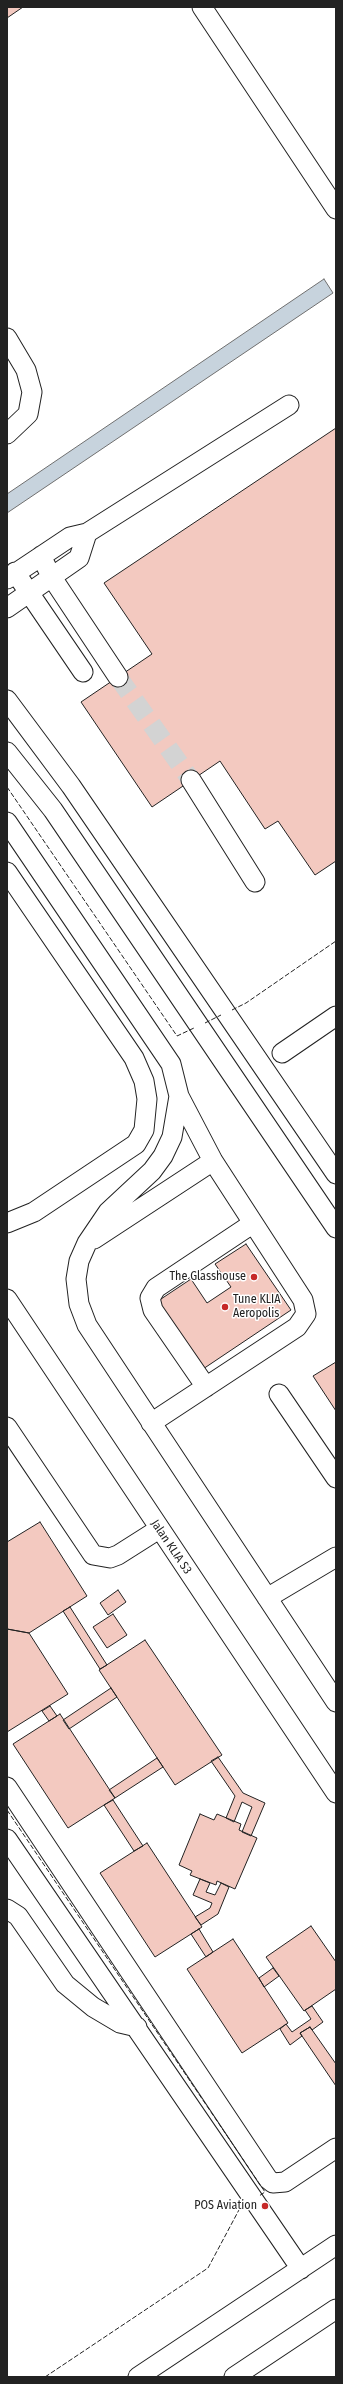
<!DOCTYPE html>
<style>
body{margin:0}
#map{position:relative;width:343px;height:2384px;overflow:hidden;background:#fff;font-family:"Fira Sans Condensed",sans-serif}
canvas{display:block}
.frame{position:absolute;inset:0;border:8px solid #222;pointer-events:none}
</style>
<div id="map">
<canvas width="343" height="2384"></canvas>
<div class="frame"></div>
</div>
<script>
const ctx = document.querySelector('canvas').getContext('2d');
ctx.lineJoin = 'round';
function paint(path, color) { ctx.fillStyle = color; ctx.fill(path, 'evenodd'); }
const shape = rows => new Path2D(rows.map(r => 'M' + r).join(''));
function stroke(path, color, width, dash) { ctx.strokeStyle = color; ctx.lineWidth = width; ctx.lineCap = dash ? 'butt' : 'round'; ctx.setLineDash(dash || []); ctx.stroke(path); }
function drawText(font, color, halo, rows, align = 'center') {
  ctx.font = font + ' "Fira Sans Condensed",sans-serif'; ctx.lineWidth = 3; ctx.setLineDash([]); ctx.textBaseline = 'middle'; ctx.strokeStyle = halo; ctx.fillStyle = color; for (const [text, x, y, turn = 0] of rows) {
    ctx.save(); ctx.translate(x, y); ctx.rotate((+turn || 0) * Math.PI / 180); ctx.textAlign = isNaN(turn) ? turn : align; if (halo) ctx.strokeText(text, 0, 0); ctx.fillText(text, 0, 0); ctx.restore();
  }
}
const water = shape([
 [324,279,333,293,7,513,7,494,324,279]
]);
const building = shape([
 [7,7,23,7,7,18,7,7],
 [336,428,336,861,315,875,278,821,265,829,220,761,152,807,81,702,152,654,104,583,336,428],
 [246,1244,291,1310,203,1369,158,1301,191,1279,207,1303,231,1287,215,1264,246,1244],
 [336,1362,336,1411,313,1376,336,1362],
 [40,1522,87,1596,29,1633,7,1629,7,1542,40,1522],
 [118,1590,126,1602,108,1615,100,1603,118,1590],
 [70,1607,107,1665,100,1669,63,1611,70,1607],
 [113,1614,127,1635,107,1648,93,1627,113,1614],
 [7,1629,29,1633,68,1694,7,1732,7,1629],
 [145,1640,222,1755,175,1785,99,1670,145,1640],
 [111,1688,117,1697,69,1729,63,1720,111,1688],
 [50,1706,57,1716,49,1721,42,1711,50,1706],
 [60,1714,115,1798,68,1828,13,1744,60,1714],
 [218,1757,243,1793,265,1803,251,1836,242,1832,252,1807,242,1802,234,1822,226,1818,235,1796,211,1761,218,1757],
 [157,1758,163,1767,115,1798,109,1790,157,1758],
 [113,1800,143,1846,134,1851,104,1805,113,1800],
 [200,1814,214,1820,217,1814,241,1824,239,1830,257,1838,235,1889,217,1881,216,1885,190,1875,192,1871,179,1865,200,1814],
 [147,1843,202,1927,155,1957,100,1873,147,1843],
 [200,1879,210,1883,206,1892,215,1895,221,1883,229,1887,218,1914,201,1925,195,1917,210,1908,212,1903,193,1895,200,1879],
 [311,1926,336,1962,336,1989,304,2011,266,1957,311,1926],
 [199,1929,213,1952,206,1957,191,1934,199,1929],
 [233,1939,288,2023,242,2053,187,1969,233,1939],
 [273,1968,279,1976,264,1987,259,1978,273,1968],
 [312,2006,323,2022,312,2030,310,2027,300,2033,302,2036,290,2045,280,2029,286,2024,292,2032,311,2019,305,2010,312,2006],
 [310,2027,336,2064,336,2086,300,2033,310,2027]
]);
const minorTunnel = shape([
 [118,677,191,780]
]);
const minor = shape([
 [202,7,336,209],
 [7,338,26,370,32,392,28,414,7,434],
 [41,556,51,576,118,677],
 [15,572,83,672],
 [7,579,70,537,87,533,289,405],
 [7,608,79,558,87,533],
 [7,700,71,786,336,1174],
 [7,752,53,810,336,1228],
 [191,780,255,882],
 [7,822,171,1064,179,1096,172,1137,163,1156,152,1171,108,1212,87,1243,79,1261,76,1279,79,1304,87,1325,336,1702],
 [7,872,134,1058,144,1081,147,1099,144,1130,136,1144,34,1212,7,1223],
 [282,1053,336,1016],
 [94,1239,213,1161],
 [7,1299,336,1793],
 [206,1387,153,1310,150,1298,156,1288,252,1224],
 [279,1394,336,1478],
 [151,1423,297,1327,306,1314,303,1300,213,1161,179,1096],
 [7,1427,93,1555,110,1558,118,1555,159,1529],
 [267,1598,336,1557],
 [7,1787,268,2179,273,2183,285,2182,336,2148],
 [7,1839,301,2269],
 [7,1909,18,1916,65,1984,93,2007,120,2023,137,2027],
 [138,2377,336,2245],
 [234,2377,336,2309]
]);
const fence = shape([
 [7,787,177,1036,194,1028],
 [232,1010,246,1003,336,941],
 [205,1023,221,1015],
 [7,1810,265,2192,259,2196],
 [45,2377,208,2268,240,2208,249,2203]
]);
const markers = [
 [254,1277,4,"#c62828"],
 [225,1307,4,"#c62828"],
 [265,2206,4,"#c62828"]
];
const poiNames = [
 ["The Glasshouse",246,1277],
 ["Tune KLIA",233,1300,"left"],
 ["Aeropolis",233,1314,"left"],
 ["POS Aviation",257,2206]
];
const streetNames = [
 ["Jalan KLIA S3",171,1547,56]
];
paint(water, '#c7d3dd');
stroke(water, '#6f6f6f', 1);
paint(building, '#f3c9c0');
stroke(building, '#222', 1);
stroke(minorTunnel, '#d3d3d3', 19, [19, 10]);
stroke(minor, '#222', 21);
stroke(minor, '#fff', 19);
stroke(fence, '#222', 1, [5, 2]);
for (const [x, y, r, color] of markers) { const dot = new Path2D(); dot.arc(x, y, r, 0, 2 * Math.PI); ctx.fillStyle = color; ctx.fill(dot); stroke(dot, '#fff', 1.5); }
drawText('12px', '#222', '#fff', poiNames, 'right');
drawText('12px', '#222', '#fff', streetNames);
</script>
